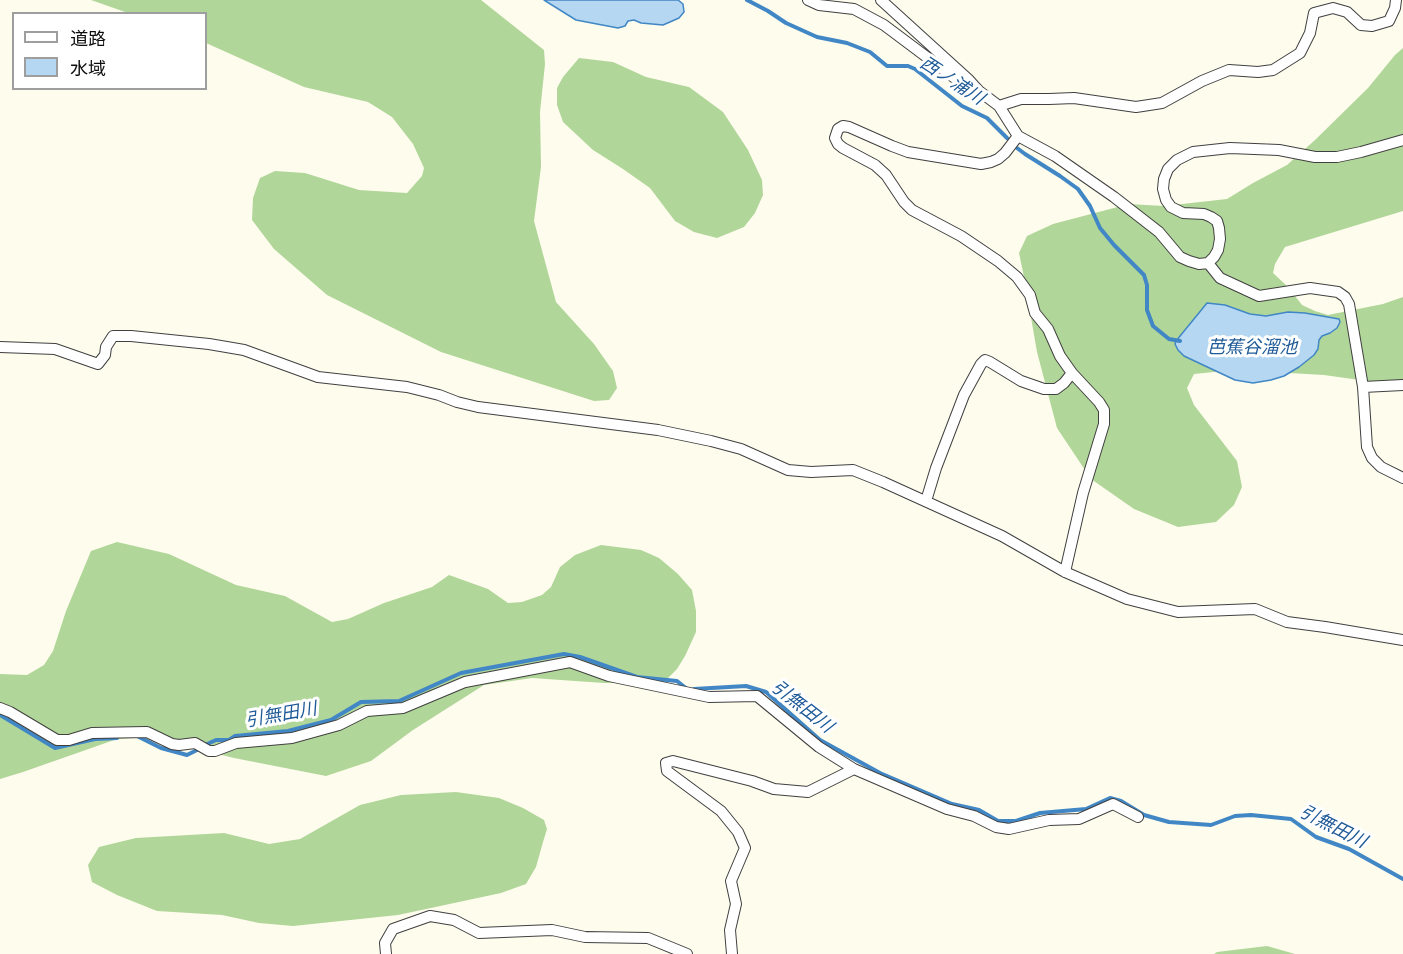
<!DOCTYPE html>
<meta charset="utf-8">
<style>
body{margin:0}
#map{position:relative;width:1403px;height:954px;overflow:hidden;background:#fefced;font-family:"Roboto Serif","Noto Sans JP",serif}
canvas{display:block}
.legend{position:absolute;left:12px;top:12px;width:195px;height:78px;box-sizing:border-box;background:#fff;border:2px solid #9e9e9e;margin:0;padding:8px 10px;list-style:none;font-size:18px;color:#0d0d0d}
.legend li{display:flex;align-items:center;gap:12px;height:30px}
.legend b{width:30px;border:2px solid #9e9e9e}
</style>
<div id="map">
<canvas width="1403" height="954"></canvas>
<ul class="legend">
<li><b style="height:8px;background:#fff"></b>道路</li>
<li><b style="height:16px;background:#b5d7f2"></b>水域</li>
</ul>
</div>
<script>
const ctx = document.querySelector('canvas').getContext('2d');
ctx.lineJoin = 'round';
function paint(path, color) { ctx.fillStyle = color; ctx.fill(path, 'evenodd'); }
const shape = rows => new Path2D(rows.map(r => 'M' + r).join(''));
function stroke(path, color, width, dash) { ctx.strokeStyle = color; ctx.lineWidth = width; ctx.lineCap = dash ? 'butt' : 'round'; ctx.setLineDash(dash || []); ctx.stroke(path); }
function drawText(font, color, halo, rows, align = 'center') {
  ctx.font = font + ' "Roboto Serif","Noto Sans JP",serif'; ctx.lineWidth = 6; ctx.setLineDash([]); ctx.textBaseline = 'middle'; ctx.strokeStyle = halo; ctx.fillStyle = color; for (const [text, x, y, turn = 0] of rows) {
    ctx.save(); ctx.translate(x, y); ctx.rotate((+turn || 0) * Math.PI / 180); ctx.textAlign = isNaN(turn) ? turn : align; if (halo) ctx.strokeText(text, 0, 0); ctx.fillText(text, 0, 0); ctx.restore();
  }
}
const forest = shape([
 [91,0,481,0,544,50,545,64,540,112,541,167,534,221,556,302,594,344,613,371,617,388,609,400,594,401,441,352,327,295,274,249,252,220,253,198,260,178,275,171,305,173,359,190,407,193,422,176,424,168,413,144,392,117,368,102,304,87,206,43,206,14,128,13],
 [1403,48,1403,211,1285,247,1275,264,1273,273,1288,287,1302,305,1315,311,1328,315,1383,304,1403,297,1403,386,1324,375,1254,371,1214,372,1194,374,1187,388,1194,405,1237,461,1242,487,1234,505,1216,522,1178,527,1134,509,1091,479,1057,428,1037,352,1024,277,1019,253,1027,236,1053,224,1129,204,1164,206,1227,199,1253,183,1287,165,1315,140,1368,88,1395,55],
 [579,58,613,62,646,77,689,87,723,112,748,150,762,180,763,195,755,213,744,227,717,238,694,232,675,221,650,188,623,169,593,150,563,122,557,105,557,88,563,77],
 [117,542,169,554,236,585,285,596,332,622,348,619,384,603,432,587,449,575,488,589,508,603,522,602,542,595,551,587,560,567,575,555,601,545,641,550,659,558,678,574,692,590,696,611,696,632,685,656,677,669,664,682,604,683,532,678,484,685,413,730,371,761,326,776,234,758,149,737,117,739,23,772,0,779,0,674,27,675,44,665,53,651,66,611,91,551],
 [456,792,499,798,523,808,544,820,547,829,543,842,536,867,526,884,501,893,398,915,293,926,259,923,222,915,157,911,117,895,92,882,88,865,99,847,136,838,224,833,269,844,300,839,360,805,401,795],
 [1267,946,1295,954,1214,954,1217,952]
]);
const water = shape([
 [544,0,678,0,683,4,684,12,679,18,663,25,641,23,634,20,628,21,625,26,618,28,576,20,544,0],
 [1207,303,1225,305,1250,314,1266,316,1288,312,1305,313,1339,319,1340,322,1337,328,1330,333,1322,336,1319,340,1318,349,1314,355,1299,367,1284,376,1271,380,1253,383,1235,380,1184,356,1178,350,1175,344,1176,341,1207,303]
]);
const stream = shape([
 [747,0,768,11,786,23,817,37,847,43,870,52,887,66,908,66,915,69,962,106,987,118,1007,138],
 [1017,148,1025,154,1060,176,1078,189,1090,206,1100,228,1114,245,1144,275,1147,285,1147,310,1153,326,1169,339,1180,341],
 [694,689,746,686,766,692,820,740,880,773,952,804,979,810,998,821,1016,821,1040,813,1086,809,1110,798,1121,801,1144,815,1169,822,1211,825,1235,816,1251,815,1291,819,1316,837,1349,849,1403,879],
 [0,715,55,748,95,739,117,738],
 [139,737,161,748,187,755,199,749],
 [205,745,216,740,229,740,235,736,288,731,331,720,361,702,399,701,461,673,564,654,580,657,637,677,677,681,687,689]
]);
const minor = shape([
 [808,0,819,5,854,9,884,25,956,79,969,80],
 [881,0,969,80,979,91,999,106,1018,136,1055,156,1114,197,1159,232,1180,257,1189,261,1199,264,1208,263,1214,257,1218,250,1220,239,1219,228,1217,221,1211,217,1204,214,1183,213,1171,207,1166,200,1163,189,1164,179,1168,169,1177,160,1193,152,1230,148,1279,150,1315,157,1337,157,1361,152,1403,140],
 [999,106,1021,99,1049,99,1074,98,1136,107,1162,103,1202,81,1229,70,1258,72,1273,70,1300,53,1310,33,1314,13,1333,8,1347,12,1361,25,1372,26,1389,21,1395,8,1396,0],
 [1018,136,1005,153,998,159,991,162,981,164,908,152,892,146,849,127,843,126,838,129,835,138,838,144,843,148,875,165,886,175,904,202,912,210,961,236,998,261,1017,277,1030,295,1035,313,1048,329,1060,356,1072,373,1099,402,1104,410,1104,424,1083,493,1065,572],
 [1208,263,1220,278,1259,296,1310,288,1338,292,1345,297,1349,304,1363,387,1367,447,1372,458,1381,467,1403,478],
 [0,347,55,349,98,364,105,355,106,347,113,336,131,336,209,344,244,350,318,377,407,387,439,395,457,402,478,407,658,430,711,441,741,449,788,470,811,472,853,470,883,482,1002,536,1065,572,1127,599,1178,612,1255,609,1287,622,1325,627,1403,640],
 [1363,387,1403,385],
 [926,501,936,468,964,395,981,364,985,360,990,362,1021,381,1044,389,1056,389,1064,383,1072,373],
 [0,708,10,712,57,740,69,740,92,733,147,732,172,744,179,745,195,743,209,751,215,751,236,743,292,738,339,725,367,711,403,708,465,682,570,662,609,676,709,697,757,696,819,747,854,769,947,809,974,816,996,827,1009,829,1049,820,1079,819,1113,804,1138,817],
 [386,954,385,943,393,929,430,916,454,920,479,933,552,930,585,937,648,938,687,954],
 [732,954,730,930,736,904,731,881,745,848,738,832,721,811,667,771,666,763,673,761,752,781,774,789,808,792,854,769]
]);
const waterNames = [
 ["西ノ浦川",952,81,33],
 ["芭蕉谷溜池",1252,348],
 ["引無田川",802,707,38],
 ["引無田川",281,715,-10],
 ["引無田川",1333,827,27]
];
paint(forest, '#b1d699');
paint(water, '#b5d7f2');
stroke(water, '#4187c5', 1.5);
stroke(stream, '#4187c5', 4);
stroke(minor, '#404040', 12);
stroke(minor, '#fff', 10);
drawText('italic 18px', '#1e5a97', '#fff', waterNames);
</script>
